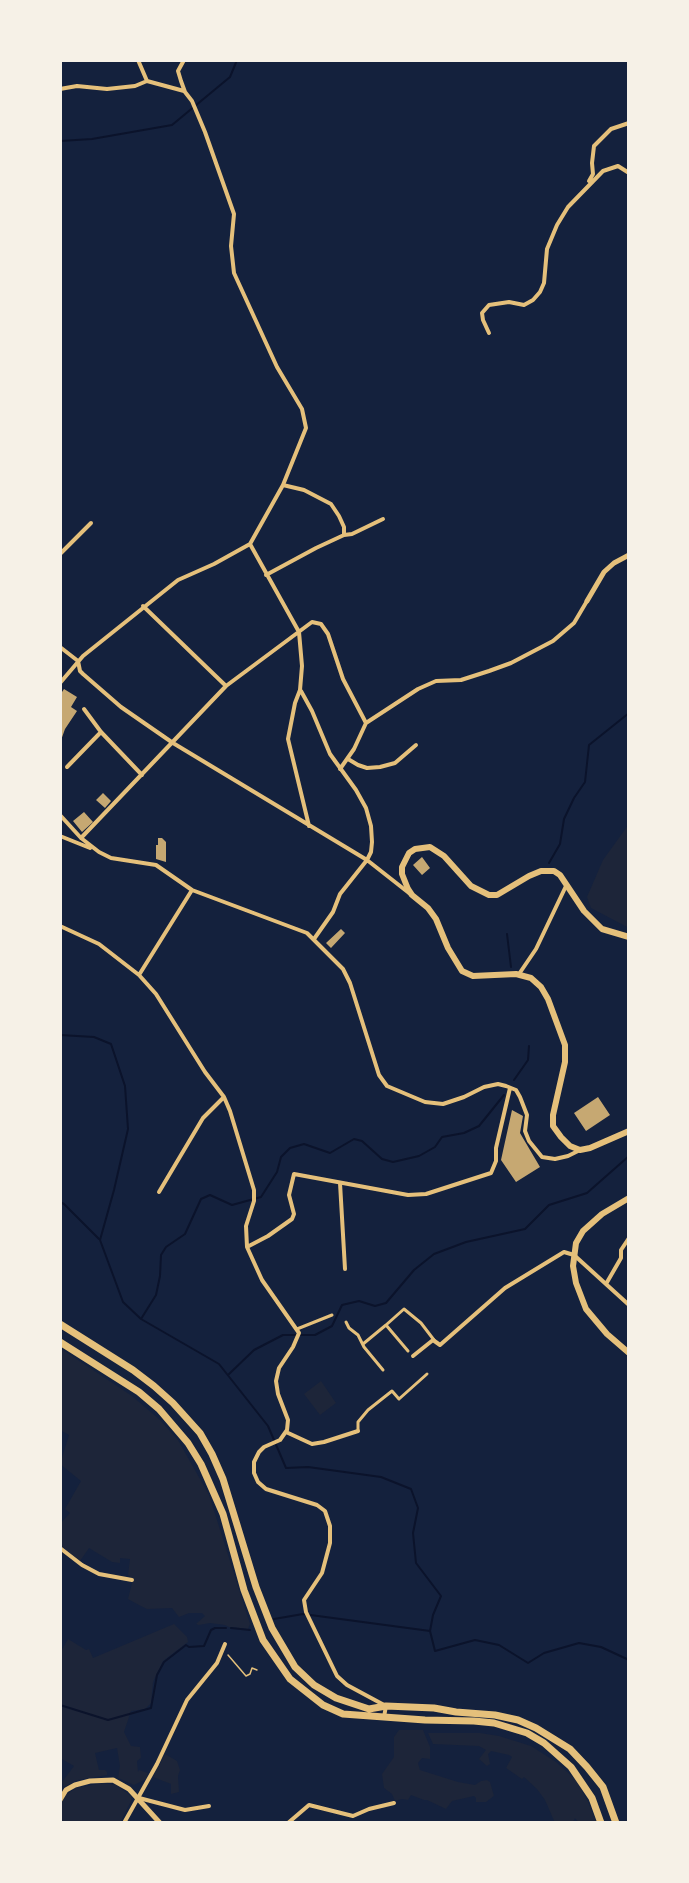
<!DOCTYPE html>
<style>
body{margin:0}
#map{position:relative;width:689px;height:1883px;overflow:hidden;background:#14213d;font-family:Manrope,sans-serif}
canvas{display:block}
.frame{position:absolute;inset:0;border:62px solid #f6f1e7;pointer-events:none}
</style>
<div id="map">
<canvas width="689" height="1883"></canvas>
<div class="frame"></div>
</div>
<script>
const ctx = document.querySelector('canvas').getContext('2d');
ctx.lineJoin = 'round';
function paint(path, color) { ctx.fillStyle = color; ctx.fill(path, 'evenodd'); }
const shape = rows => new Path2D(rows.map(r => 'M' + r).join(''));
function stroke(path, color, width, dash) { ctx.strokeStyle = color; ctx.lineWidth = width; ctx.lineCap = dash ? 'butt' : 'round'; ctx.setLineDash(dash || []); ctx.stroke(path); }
const green = shape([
 [629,824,629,928,591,908,587,897,603,860],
 [60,1348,132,1396,160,1420,178,1440,209,1495,250,1624,248,1629,229,1627,225,1625,210,1623,199,1625,196,1624,205,1616,202,1613,189,1613,179,1617,172,1608,147,1609,139,1605,128,1599,133,1579,128,1575,130,1559,120,1558,120,1563,112,1562,89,1548,80,1561,60,1545,60,1524,70,1513,65,1509,81,1481,60,1464,69,1435,60,1430],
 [321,1381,336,1403,320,1415,304,1394],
 [174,1624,187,1637,188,1642,163,1661,153,1682,151,1703,145,1709,131,1711,124,1732,131,1746,140,1747,141,1758,137,1761,138,1772,139,1770,148,1773,146,1779,134,1785,118,1778,120,1766,117,1748,95,1753,99,1770,105,1770,107,1772,107,1775,78,1780,64,1787,62,1782,74,1766,60,1758,60,1653,68,1639,86,1650,89,1649,93,1658],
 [399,1730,423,1730,430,1747,430,1759,422,1758,418,1763,420,1770,458,1782,475,1785,481,1781,487,1780,490,1782,494,1796,486,1802,476,1802,476,1798,474,1796,452,1801,446,1809,427,1800,424,1800,411,1795,408,1800,402,1799,395,1801,392,1794,384,1788,382,1774,394,1757,394,1737],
 [428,1733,480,1733,499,1736,531,1746,556,1762,576,1780,588,1802,597,1823,579,1823,575,1818,573,1822,555,1823,545,1800,537,1789,524,1777,522,1779,506,1768,512,1757,509,1755,491,1751,488,1754,490,1764,487,1766,479,1759,486,1750,479,1746,433,1744],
 [165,1754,177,1761,180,1770,178,1776,179,1792,171,1794,171,1784,153,1777],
 [103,1783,116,1785,131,1796,131,1801,120,1823,60,1823,60,1804,66,1795,76,1788]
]);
const stream = shape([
 [60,141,92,139,172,125,230,77,237,60],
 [549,863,560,844,564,819,574,798,585,782,589,745,629,713],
 [507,934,511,967],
 [60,1035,94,1037,111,1044,125,1086,128,1129,114,1190,100,1240,123,1302,141,1319,219,1364,268,1426,286,1468,308,1467,381,1477,411,1489,418,1508,413,1533,416,1563,441,1596,433,1615,430,1631,435,1651,475,1640,499,1645,528,1663,544,1653,579,1643,601,1647,629,1660],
 [514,1080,528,1060,529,1046],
 [60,1202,64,1204,99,1239],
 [141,1319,156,1295,160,1276,161,1255,166,1247,185,1234,201,1199,210,1195,232,1205,261,1197,277,1172,281,1157,290,1148,304,1144,330,1153,354,1139,362,1141,382,1159,393,1162,419,1156,435,1147,442,1137,464,1133,479,1126,504,1095],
 [228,1375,254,1350,283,1335,315,1335,332,1326,342,1305,359,1301,375,1306,386,1303,414,1270,434,1254,466,1242,525,1229,549,1205,587,1193,629,1156],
 [274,1619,303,1614,430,1631],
 [231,1628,250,1630],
 [60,1705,108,1720,151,1708,157,1675,164,1662,186,1645,189,1647,204,1646,211,1630,215,1628,226,1628]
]);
const building = shape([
 [64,689,77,697,71,707,77,711,65,729,60,743,60,695],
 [103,793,111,801,105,808,96,800],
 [84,812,93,822,82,832,73,821],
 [158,838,162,838,166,842,166,862,156,859,156,845,158,845],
 [422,857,430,868,422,875,413,865],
 [341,929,345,933,331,948,326,943],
 [598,1097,610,1115,586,1131,574,1113],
 [512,1110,523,1116,520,1133,540,1167,516,1182,501,1160]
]);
const path = shape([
 [228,1655,246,1676,250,1674,252,1668,257,1670]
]);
const pedestrian = shape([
 [346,1322,349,1328,358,1335,364,1347,383,1370],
 [386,1325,404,1309,421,1323,434,1340],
 [297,1329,332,1315],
 [363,1344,386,1325,408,1351],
 [358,1431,358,1422,368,1410,392,1391,399,1399,427,1374]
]);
const minor = shape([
 [138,60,147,81,184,91],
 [60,89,77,86,107,89,135,86,147,81],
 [589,181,593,174,592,163,594,146,611,129,629,123],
 [489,333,483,320,482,313,489,305,509,302,524,305,533,300,540,292,544,283,547,249,557,225,568,207,603,171,618,166,629,173],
 [283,485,304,490,331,504,339,516,344,527,344,535],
 [250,544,299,632,302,666,300,690,295,703,288,739,309,826],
 [60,554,91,523],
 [266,575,316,548,344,535,352,534,383,519],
 [143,606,226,686],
 [60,647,78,661,80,671,83,674,121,707,173,743,367,860,409,893],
 [60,683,83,656,178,580,214,564,250,544,283,485,306,428,302,409,277,367,234,273,231,246,234,214,205,132,192,101,185,92,181,81,178,71,184,60],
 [301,691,312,711,330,754,356,790,366,808,371,826,372,842,371,852,367,860,340,894,333,912,314,939],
 [84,709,101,732,142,775],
 [348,759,358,765,367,768,380,767,395,763,416,745],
 [67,767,101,732],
 [340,769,354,749,366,723],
 [60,815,81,838,99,852,111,858,156,865,192,890,307,933,343,969,350,983,379,1075,387,1086,425,1102,443,1104,464,1097,484,1087,498,1084,506,1086,516,1090,520,1097,527,1115,525,1131,529,1141,542,1157,555,1159,568,1156,580,1150],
 [60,836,90,848],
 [81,838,226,686,312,622,321,624,328,634,343,679,366,723,418,689,436,681,461,680,489,671,511,663,553,641,574,623,587,601],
 [60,926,99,944,139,975,156,994,205,1072,224,1097,230,1111,254,1190,254,1201,246,1226,247,1247,262,1280,299,1333,293,1347,279,1368,276,1381,278,1394,288,1420,287,1430,280,1440,264,1447,259,1452,254,1462,254,1473,258,1482,266,1489,317,1505,325,1511,330,1526,330,1543,322,1573,304,1600,306,1612,337,1676,347,1685,386,1706,384,1717],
 [519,974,536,949,566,886],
 [139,975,192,890],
 [340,1183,345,1269],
 [159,1192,203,1118,224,1097],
 [247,1247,268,1236,292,1219,294,1214,289,1195,294,1174,408,1195,426,1194,491,1173,496,1161,496,1148,510,1088],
 [606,1284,621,1258,621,1250,629,1238],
 [413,1356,433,1340,440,1345,505,1288,564,1252,574,1255,629,1305],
 [286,1432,312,1444,324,1442,358,1431],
 [60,1548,82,1565,99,1574,132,1580],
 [139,1798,185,1810,209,1806],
 [124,1823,157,1764,187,1700,217,1663,225,1644],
 [288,1823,309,1805,353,1816,369,1809,394,1803]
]);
const tertiary = shape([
 [587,601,604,572,614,563,629,555],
 [60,1800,66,1790,75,1785,90,1781,113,1780,129,1789,160,1823]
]);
const secondary = shape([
 [629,937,602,929,584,911,560,875,554,871,541,871,529,876,497,895,489,895,471,886,444,856,430,847,415,849,409,853,402,867,402,874,408,889,412,895,428,908,436,919,448,948,462,971,473,976,516,974,531,978,541,987,548,999,565,1045,565,1062,553,1115,553,1126,561,1137,570,1146,580,1150,590,1148,629,1131],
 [629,1198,602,1214,583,1231,576,1243,573,1266,576,1283,586,1309,607,1334,629,1353]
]);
const trunk = shape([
 [60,1324,133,1370,154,1386,173,1403,200,1433,212,1454,223,1479,256,1587,272,1628,295,1667,314,1685,336,1698,369,1709,386,1706,434,1708,456,1712,495,1715,518,1720,536,1728,570,1749,587,1767,603,1787,616,1823],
 [60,1342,139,1392,159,1409,188,1443,201,1464,223,1514,244,1590,263,1640,290,1679,323,1705,343,1714,425,1720,474,1721,494,1723,527,1733,544,1743,571,1767,592,1798,601,1823]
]);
paint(green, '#1d2539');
stroke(stream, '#0b132b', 2);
paint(building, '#c6a872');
stroke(path, '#e5c07b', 1.5);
stroke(pedestrian, '#e5c07b', 3);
stroke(minor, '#e5c07b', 4);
stroke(tertiary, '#e5c07b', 5);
stroke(secondary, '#e5c07b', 6);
stroke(trunk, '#e5c07b', 7);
</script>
